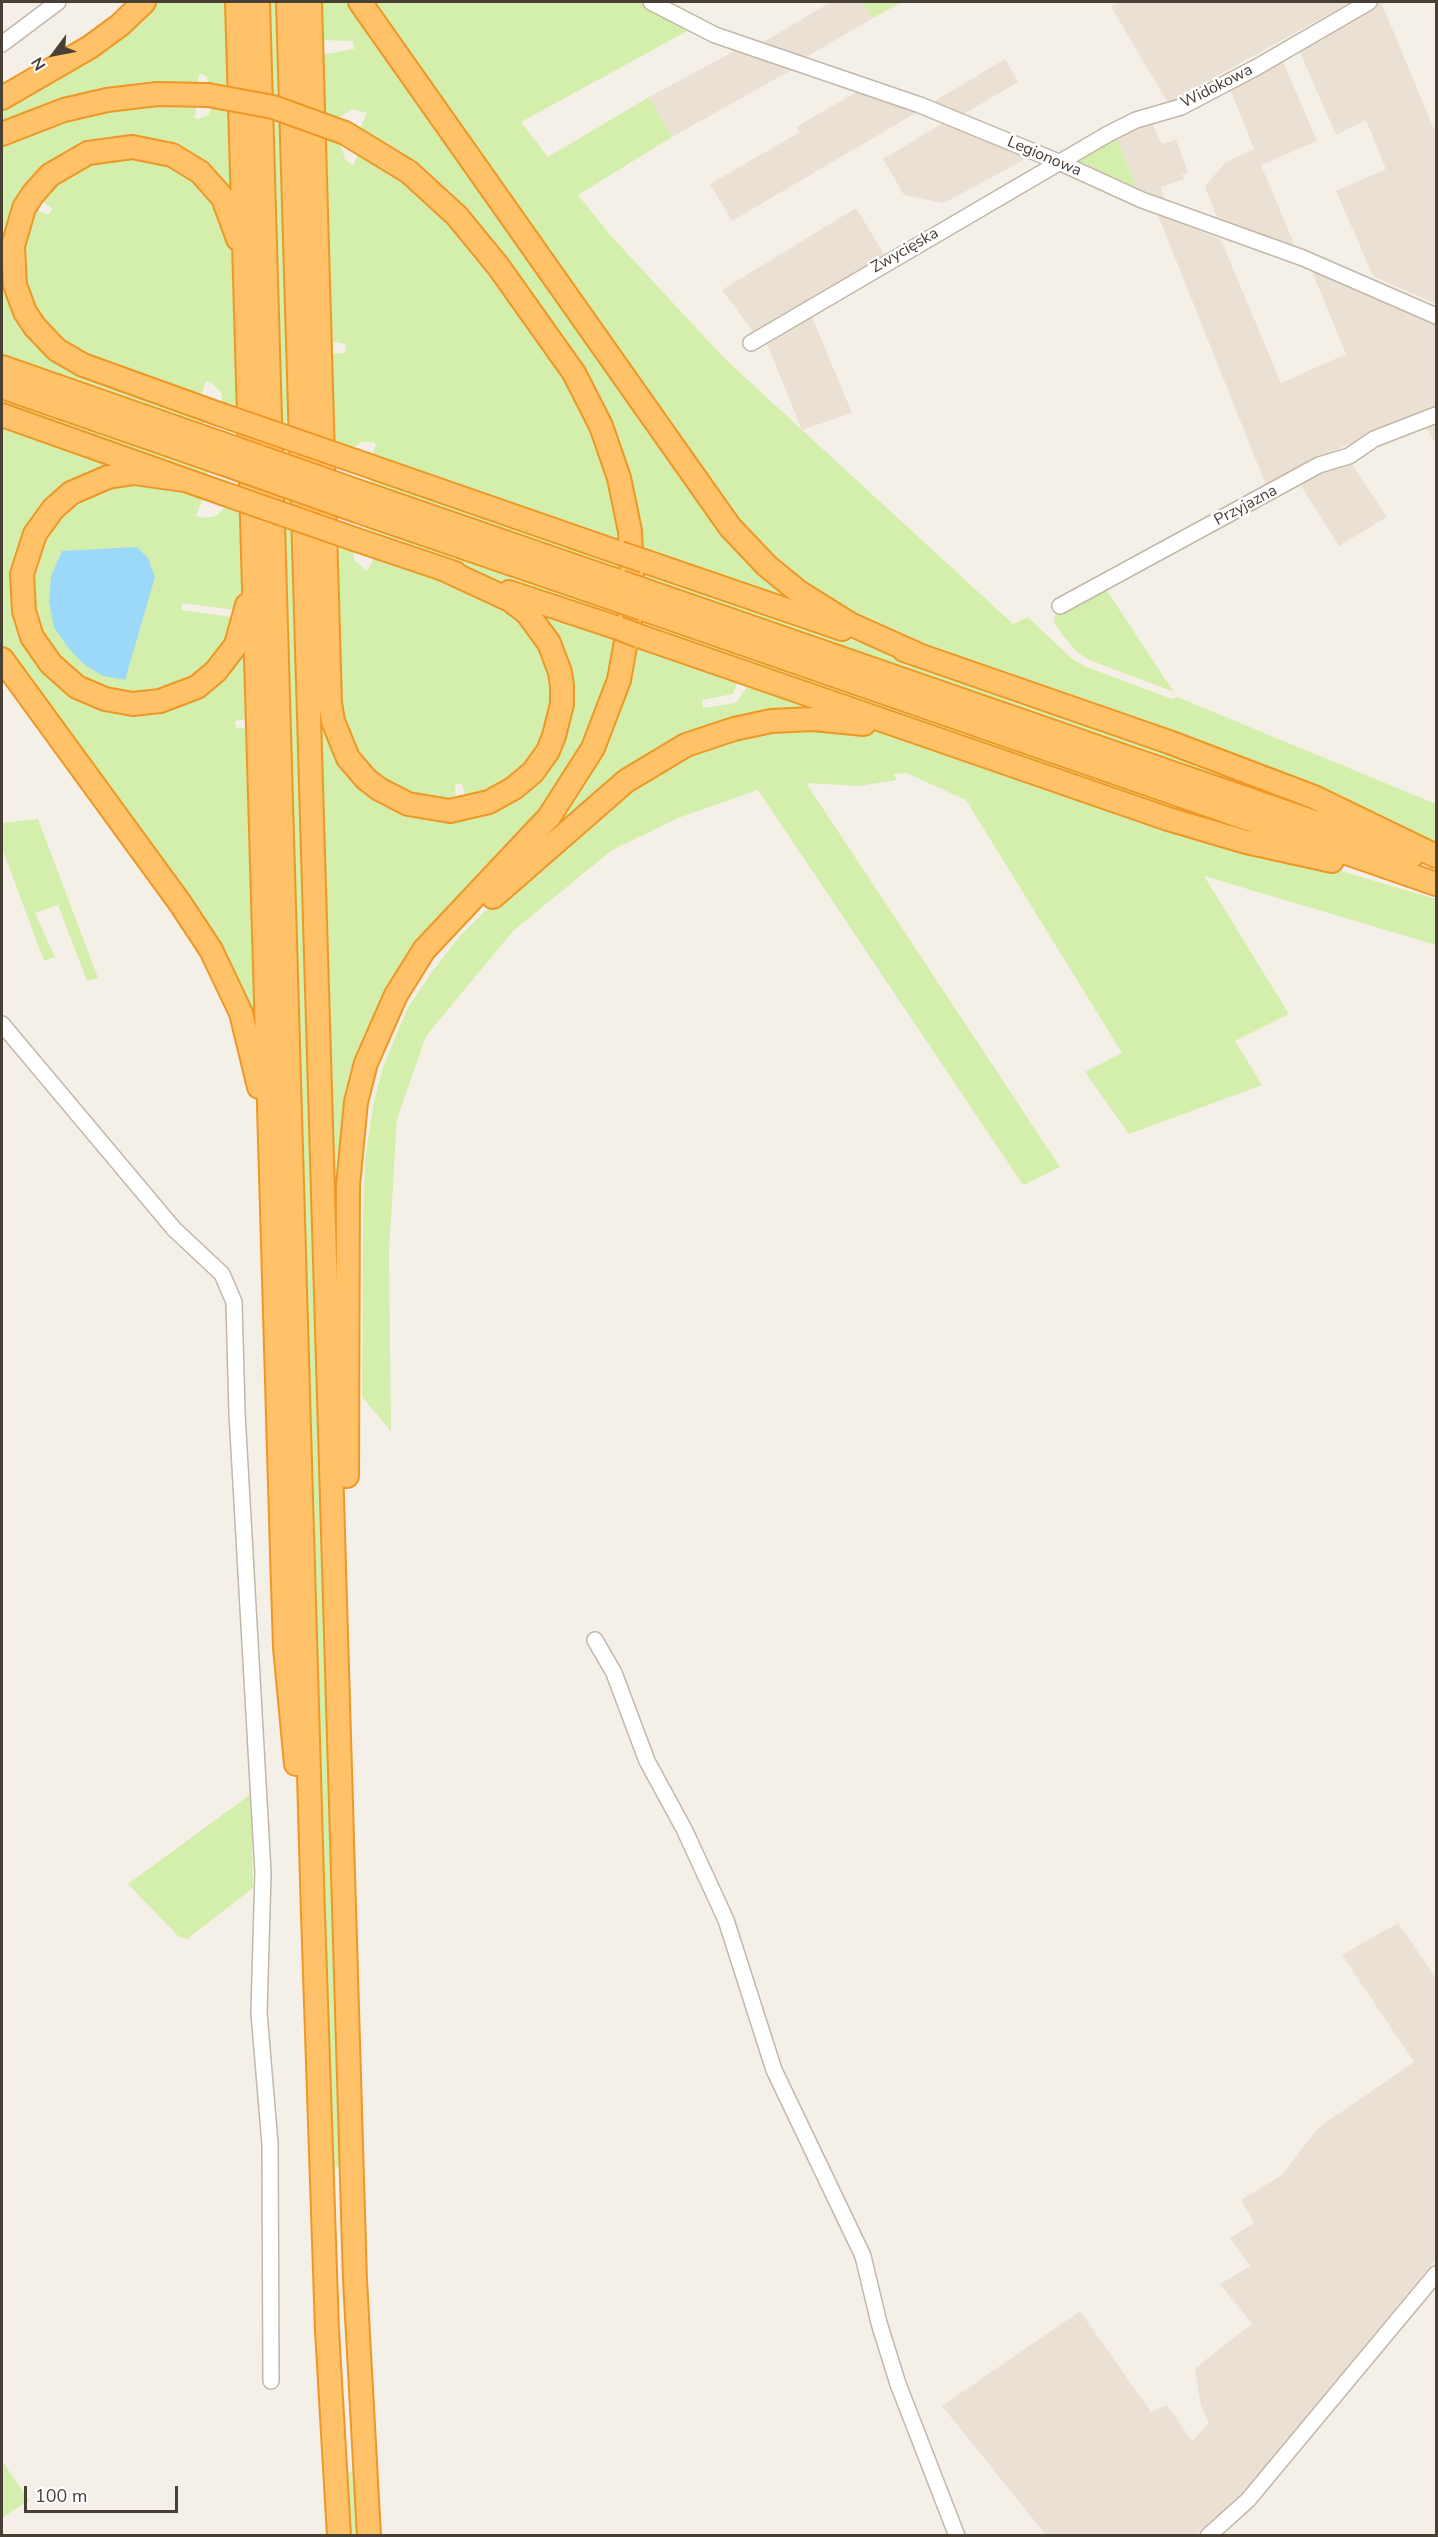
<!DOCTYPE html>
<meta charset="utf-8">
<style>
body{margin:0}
#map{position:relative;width:1438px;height:2537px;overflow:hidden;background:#f5f0e7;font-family:"Nunito Sans",sans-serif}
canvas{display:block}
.frame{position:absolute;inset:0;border:3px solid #494035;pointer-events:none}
.north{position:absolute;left:24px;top:24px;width:60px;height:60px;-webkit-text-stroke:4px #fff;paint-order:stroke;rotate:238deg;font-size:16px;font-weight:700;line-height:24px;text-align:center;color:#494035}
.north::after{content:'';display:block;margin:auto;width:21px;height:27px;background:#494035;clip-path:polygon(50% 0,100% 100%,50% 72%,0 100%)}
.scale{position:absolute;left:24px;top:2486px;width:154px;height:27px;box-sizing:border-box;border:3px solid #494035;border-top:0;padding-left:8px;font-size:18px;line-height:21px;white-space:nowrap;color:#494035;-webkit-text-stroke:4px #fff;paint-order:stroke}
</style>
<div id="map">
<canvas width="1438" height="2537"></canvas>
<div class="frame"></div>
<div class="north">N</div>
<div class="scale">100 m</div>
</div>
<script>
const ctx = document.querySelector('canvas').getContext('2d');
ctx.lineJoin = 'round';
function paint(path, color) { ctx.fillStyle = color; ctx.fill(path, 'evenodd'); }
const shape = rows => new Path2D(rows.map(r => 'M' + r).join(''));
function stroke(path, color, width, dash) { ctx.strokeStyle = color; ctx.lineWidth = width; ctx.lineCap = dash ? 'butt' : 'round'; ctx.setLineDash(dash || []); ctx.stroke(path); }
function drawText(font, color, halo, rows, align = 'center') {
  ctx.font = font + ' "Nunito Sans",sans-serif'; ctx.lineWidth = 5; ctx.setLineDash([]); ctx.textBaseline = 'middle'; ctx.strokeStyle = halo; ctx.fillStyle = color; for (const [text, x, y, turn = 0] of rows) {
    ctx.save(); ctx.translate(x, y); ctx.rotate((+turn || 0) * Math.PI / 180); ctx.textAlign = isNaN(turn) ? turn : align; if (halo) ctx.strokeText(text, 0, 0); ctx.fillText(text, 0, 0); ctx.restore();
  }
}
const residential = shape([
 [831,2,862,2,873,18,803,59,760,44],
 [1119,2,1351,2,1168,103,1111,7],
 [1381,2,1436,134,1436,304,1373,276,1336,191,1386,169,1366,120,1336,135,1298,48],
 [738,49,795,68,672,137,649,97],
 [1281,57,1317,141,1261,165,1295,246,1218,221,1205,186,1226,162,1254,149,1229,86],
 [1005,59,1018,82,959,117,928,105],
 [860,90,919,111,732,221,710,184,800,132,796,127],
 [948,120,1035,154,944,203,904,195,883,159],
 [1150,120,1162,144,1176,140,1188,172,1182,175,1184,179,1161,187,1165,201,1136,187,1115,133],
 [856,208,887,259,757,337,722,290],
 [1157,213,1221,240,1281,383,1346,354,1310,267,1436,323,1436,444,1418,416,1344,446,1268,490],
 [810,312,852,413,802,430,765,339],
 [1349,460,1387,517,1339,546,1299,483],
 [1398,1923,1436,1978,1436,2259,1244,2493,1195,2535,1046,2535,942,2406,1080,2311,1151,2412,1167,2405,1192,2441,1209,2423,1201,2406,1195,2368,1252,2324,1220,2284,1250,2266,1230,2238,1254,2223,1241,2200,1282,2175,1318,2128,1414,2062,1342,1955]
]);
const green = shape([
 [151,2,231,2,235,87,208,84,207,77,200,73,197,84,136,86,88,92,48,104,2,124,2,104],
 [264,2,283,2,344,2167,328,2167],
 [301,2,326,705,393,804,498,803,566,708,526,603,621,638,596,723,531,828,368,1041,340,1417,320,815],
 [317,2,356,2,703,499,823,612,644,555,607,414,594,388,582,366,492,241,446,191,425,173,360,129,367,113,352,109,338,118,320,110,321,55,354,49,353,41,320,40],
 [369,2,640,2,691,29,521,122,548,157,649,97,672,137,578,195,611,236,725,359,1013,624,1028,617,1071,658,1084,666,1172,699,1177,697,1436,804,1436,845,922,648,859,620,774,562,739,525],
 [862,2,902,2,873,18],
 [109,105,196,105,195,116,192,117,198,119,208,115,213,106,235,109,239,214,230,199,123,140,19,208,22,319,205,420,203,427,2,356,2,142],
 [319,133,340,142,345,159,353,166,360,149,376,157,449,217,567,374,609,469,621,547,371,460,376,444,373,442,361,442,349,452,329,445,330,354,345,353,346,344,329,341],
 [1115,133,1136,187,1079,161],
 [103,155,171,161,215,197,235,249,240,414,222,408,222,393,210,382,206,381,199,401,59,344,25,295,20,246,35,209,48,215,53,209,43,202,40,195],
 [2,398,208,469,207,474,221,479,221,487,2,410],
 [2,421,133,467,62,493,18,603,66,686,170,705,248,630,248,719,235,721,236,728,249,729,263,1064,247,1013,2,648],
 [356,473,606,552,1025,702,1279,788,1390,836,370,485,371,479],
 [143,480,204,496,196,516,206,518,216,516,227,505,243,510,243,602,236,610,182,603,181,610,232,617,238,622,209,669,161,694,109,694,56,661,30,610,32,557,37,544,80,495],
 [369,524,936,721,1298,849,1207,828,357,533,358,527,367,530],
 [333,541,353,549,354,560,367,571,375,556,479,592,517,614,549,662,555,707,542,746,504,788,466,797,462,784,455,784,456,800,454,803,412,798,363,765,339,712],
 [1104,586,1169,685,1174,692,1089,660,1077,652,1061,633,1054,622,1056,612],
 [637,643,738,680,733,694,702,700,703,708,736,703,749,684,846,714,750,720,546,836,565,813,595,764],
 [848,727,889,734,1214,840,1341,871,1436,899,1436,945,1204,876,1289,1014,1235,1041,1262,1085,1129,1134,1085,1072,1122,1053,966,800,906,773,893,774,897,780,858,786,806,783,1060,1167,1023,1185,758,790,678,818,612,850,513,931,426,1036,397,1119,389,1250,391,1431,362,1397,363,1209,365,1161,373,1105,383,1067,407,1009,434,969,460,936,487,909,547,858,671,759,752,730],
 [38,819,98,978,87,981,58,905,35,913,55,957,44,961,2,848,2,823],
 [251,1794,253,1888,187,1939,179,1937,128,1884],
 [2,2461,29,2500,2,2518],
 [358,2471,363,2535,347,2535,341,2473]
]);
const water = shape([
 [137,547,148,558,155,577,125,680,103,676,85,665,70,650,54,628,49,602,51,576,62,551]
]);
const minor = shape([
 [651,2,715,35,920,105,1061,163,1142,200,1303,258,1436,316],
 [2,44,58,2],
 [751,343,1108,134,1136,120,1181,107,1257,67,1369,2],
 [1060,606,1319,465,1349,456,1374,439,1436,415],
 [2,1024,174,1229,222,1274,234,1302,237,1413,263,1872,259,2013,270,2144,271,2381],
 [595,1640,614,1673,647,1761,684,1829,726,1920,774,2070,863,2256,879,2323,898,2384,957,2536],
 [1208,2536,1248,2500,1436,2274]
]);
const highway = shape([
 [237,2,282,1553,285,1647,296,1764],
 [258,2,313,1914,327,2330,339,2536],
 [288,2,355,2280,369,2536],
 [310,2,330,703,333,721,348,758,366,779,379,789,408,804,450,811,489,802,514,788,533,772,548,751,554,736,562,704,562,686,560,672,549,643,527,613,510,600,443,569],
 [360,2,730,527,767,566,799,592,850,624,917,654],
 [2,98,90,47,120,25,144,2],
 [345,133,409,172,457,216,498,266,574,373,601,426,619,478,630,531,632,575,630,619,619,680,593,748,549,817,424,950,396,995,366,1063,356,1102,348,1186,347,1476],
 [2,134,64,110,107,100,157,94,208,95],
 [2,367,220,443],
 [2,387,221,463],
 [219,414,83,365,57,350,35,327,25,312,15,285,13,246,24,208,33,194,50,175,88,153,132,147,172,155,200,172,223,198,238,239],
 [2,415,222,493],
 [355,461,620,553],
 [184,480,134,473,108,477,71,493,53,509,35,534,22,574,24,611,32,637,51,664,77,687,105,699,133,704,160,701,197,687,216,671,236,645,247,605],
 [357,491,621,582],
 [357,511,620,601],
 [357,540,455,573],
 [644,561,842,629],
 [644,590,1412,856],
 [509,592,618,628],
 [643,609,1436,884],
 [639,636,1168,819,1246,842,1332,861],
 [904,650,1169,742,1314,797,1436,856],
 [2,659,180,903,211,950,241,1013,259,1087],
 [493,897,626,781,686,745,734,729,771,721,813,719,864,724]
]);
const highwayBridge = shape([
 [208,95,273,107,345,133],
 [219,414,355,461],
 [220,443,357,491],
 [221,463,357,511],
 [222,493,357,540],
 [620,553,644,561],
 [621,582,644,590],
 [620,601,643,609],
 [618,628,639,636]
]);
const streetNames = [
 ["Widokowa",1217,87,-27],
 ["Legionowa",1044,157,23],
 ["Zwycięska",905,251,-30],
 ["Przyjazna",1246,506,-28]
];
paint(residential, '#eae1d4');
paint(green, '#d4eeab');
paint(water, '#9cd9f9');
stroke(minor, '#c2b7a8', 18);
stroke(highway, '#ef9726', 26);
stroke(minor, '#fff', 15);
stroke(highway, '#ffc268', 22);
stroke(highwayBridge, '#ef9726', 26, []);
stroke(highwayBridge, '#ffc268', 22);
drawText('16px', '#494035', '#fff', streetNames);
</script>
